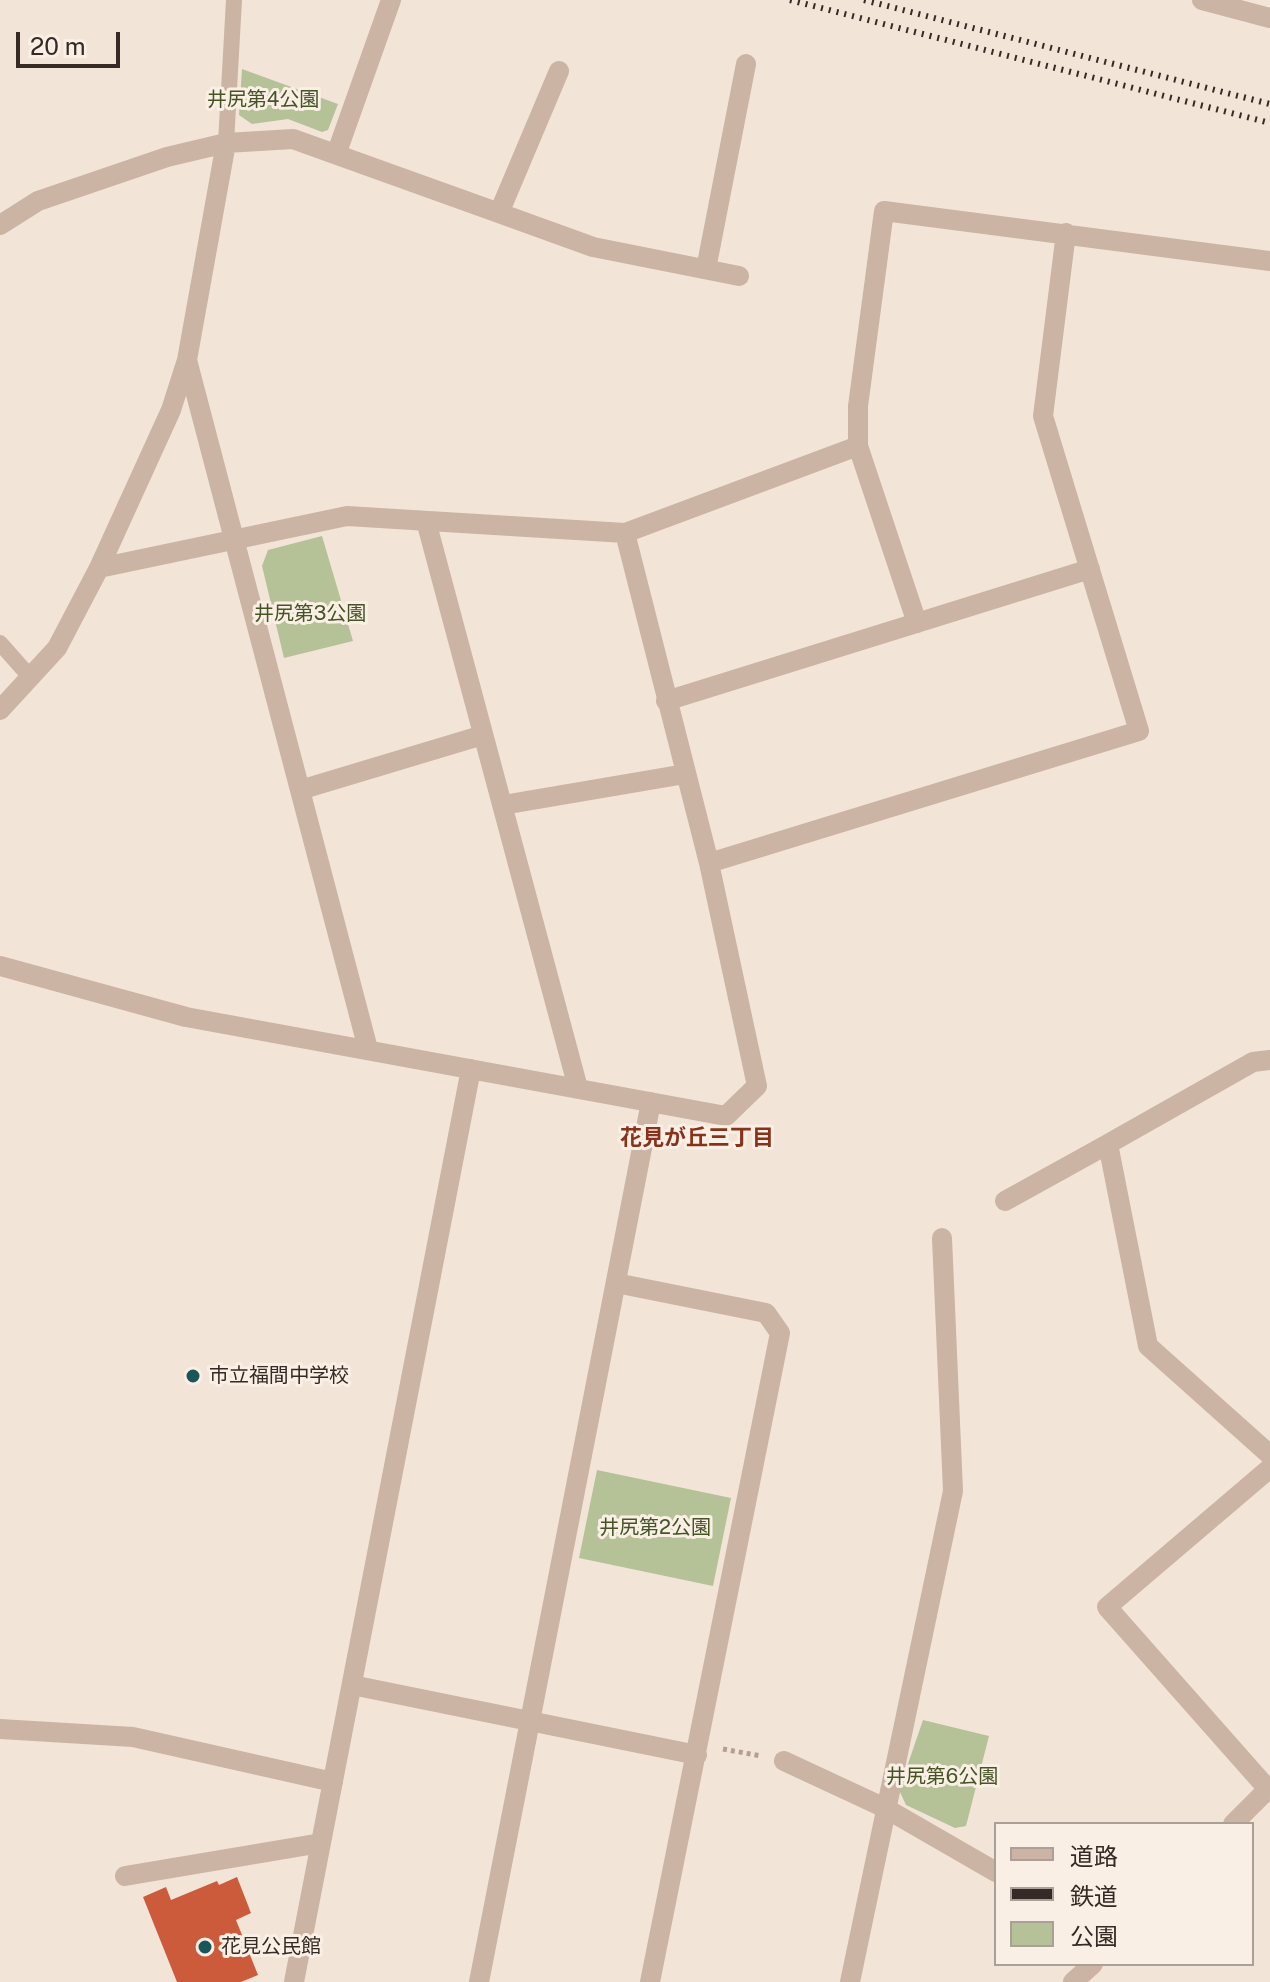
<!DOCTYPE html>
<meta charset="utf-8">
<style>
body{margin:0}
#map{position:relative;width:1270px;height:1982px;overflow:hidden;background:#f2e5d8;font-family:"Public Sans","Noto Sans JP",sans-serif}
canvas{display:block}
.legend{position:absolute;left:994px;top:1822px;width:260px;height:144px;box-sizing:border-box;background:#faefe4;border:2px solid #aba098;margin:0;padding:10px 14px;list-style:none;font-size:24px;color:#352a26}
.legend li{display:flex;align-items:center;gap:16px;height:40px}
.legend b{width:40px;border:2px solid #aba098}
.scale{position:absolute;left:16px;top:32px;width:104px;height:36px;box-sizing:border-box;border:4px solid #352a26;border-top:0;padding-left:10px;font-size:24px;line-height:28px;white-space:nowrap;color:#352a26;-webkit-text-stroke:6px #faefe4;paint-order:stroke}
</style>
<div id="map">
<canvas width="1270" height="1982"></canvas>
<ul class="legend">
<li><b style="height:10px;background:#cbb4a3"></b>道路</li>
<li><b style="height:10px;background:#352a26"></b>鉄道</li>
<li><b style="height:22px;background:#b5c297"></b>公園</li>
</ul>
<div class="scale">20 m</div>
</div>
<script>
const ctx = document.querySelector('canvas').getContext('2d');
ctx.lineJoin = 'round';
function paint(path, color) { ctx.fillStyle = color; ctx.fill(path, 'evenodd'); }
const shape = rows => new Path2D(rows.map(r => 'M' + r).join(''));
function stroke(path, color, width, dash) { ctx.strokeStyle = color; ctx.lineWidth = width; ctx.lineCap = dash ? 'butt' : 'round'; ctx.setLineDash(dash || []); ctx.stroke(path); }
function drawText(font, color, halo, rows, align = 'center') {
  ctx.font = font + ' "Public Sans","Noto Sans JP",sans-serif'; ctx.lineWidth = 6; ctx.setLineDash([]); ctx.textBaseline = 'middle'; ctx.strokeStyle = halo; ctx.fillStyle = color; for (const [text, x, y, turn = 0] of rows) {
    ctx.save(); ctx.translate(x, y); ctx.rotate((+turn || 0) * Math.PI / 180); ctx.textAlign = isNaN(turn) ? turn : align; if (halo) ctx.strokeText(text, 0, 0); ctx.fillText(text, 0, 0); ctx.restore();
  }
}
const green = shape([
 [242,69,338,104,328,130,322,132,288,119,252,124,239,115],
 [322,536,353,641,284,658,262,566,268,550],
 [597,1470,731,1498,713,1586,579,1558],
 [923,1720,989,1736,966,1826,955,1828,906,1805,899,1790]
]);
const building = shape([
 [237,1877,251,1913,236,1920,258,1975,241,1982,177,1982,143,1897,166,1887,171,1900,217,1881,219,1885]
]);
const path = shape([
 [723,1749,761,1756]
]);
const lane = shape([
 [226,143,234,0],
 [0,643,31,678]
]);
const street = shape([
 [1202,0,1270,18],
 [337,152,391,0],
 [499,213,593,247,739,276],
 [0,225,38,201,167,157,226,143,293,139,499,213,559,71],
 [706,269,746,64],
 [187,360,368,1049],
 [426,521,578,1088],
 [625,533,858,446],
 [917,623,858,446,858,406,884,211,1270,261],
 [666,701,1090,569],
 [0,710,57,648,99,568,171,410,187,360,226,143],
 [300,790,483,735],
 [503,805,685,774],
 [709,863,1139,731,1043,416,1066,233],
 [0,966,186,1017,726,1116,757,1086,709,863,625,533,347,516,99,568],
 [1270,1060,1253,1062,1108,1144,1148,1346,1270,1455],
 [1005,1201,1108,1144],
 [616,1283,766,1313,780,1333,650,1982],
 [352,1685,697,1755],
 [0,1729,133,1737,333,1782],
 [784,1761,885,1808,996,1872],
 [1268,1789,1107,1607,1270,1468],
 [1233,1824,1270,1787],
 [125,1876,321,1843],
 [294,1982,471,1069],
 [479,1982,651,1102],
 [850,1982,953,1491,942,1238],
 [1073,1982,1093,1964]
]);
const rail = shape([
 [790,0,1270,123],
 [864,0,1270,104]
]);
const markers = [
 [193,1376,8,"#195659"],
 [205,1947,8,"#195659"]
];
const parkNames = [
 ["井尻第4公園",263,100],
 ["井尻第3公園",310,614],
 ["井尻第2公園",655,1528],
 ["井尻第6公園",942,1777]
];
const poiNames = [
 ["市立福間中学校",209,1376],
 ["花見公民館",221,1947]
];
const neighbourhoodNames = [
 ["花見が丘三丁目",697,1138]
];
paint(green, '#b5c297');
paint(building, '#cc5b3c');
stroke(path, '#b79e8e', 5, [4, 4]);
stroke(lane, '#cbb4a3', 16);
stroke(street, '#cbb4a3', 20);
stroke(rail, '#352a26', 6, [2, 6]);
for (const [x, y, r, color] of markers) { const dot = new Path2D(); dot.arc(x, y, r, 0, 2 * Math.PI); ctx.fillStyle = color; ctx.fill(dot); stroke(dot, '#faefe4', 3); }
drawText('20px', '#465528', '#faefe4', parkNames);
drawText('20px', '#352a26', '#faefe4', poiNames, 'left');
drawText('bold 22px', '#88321b', '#faefe4', neighbourhoodNames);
</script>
